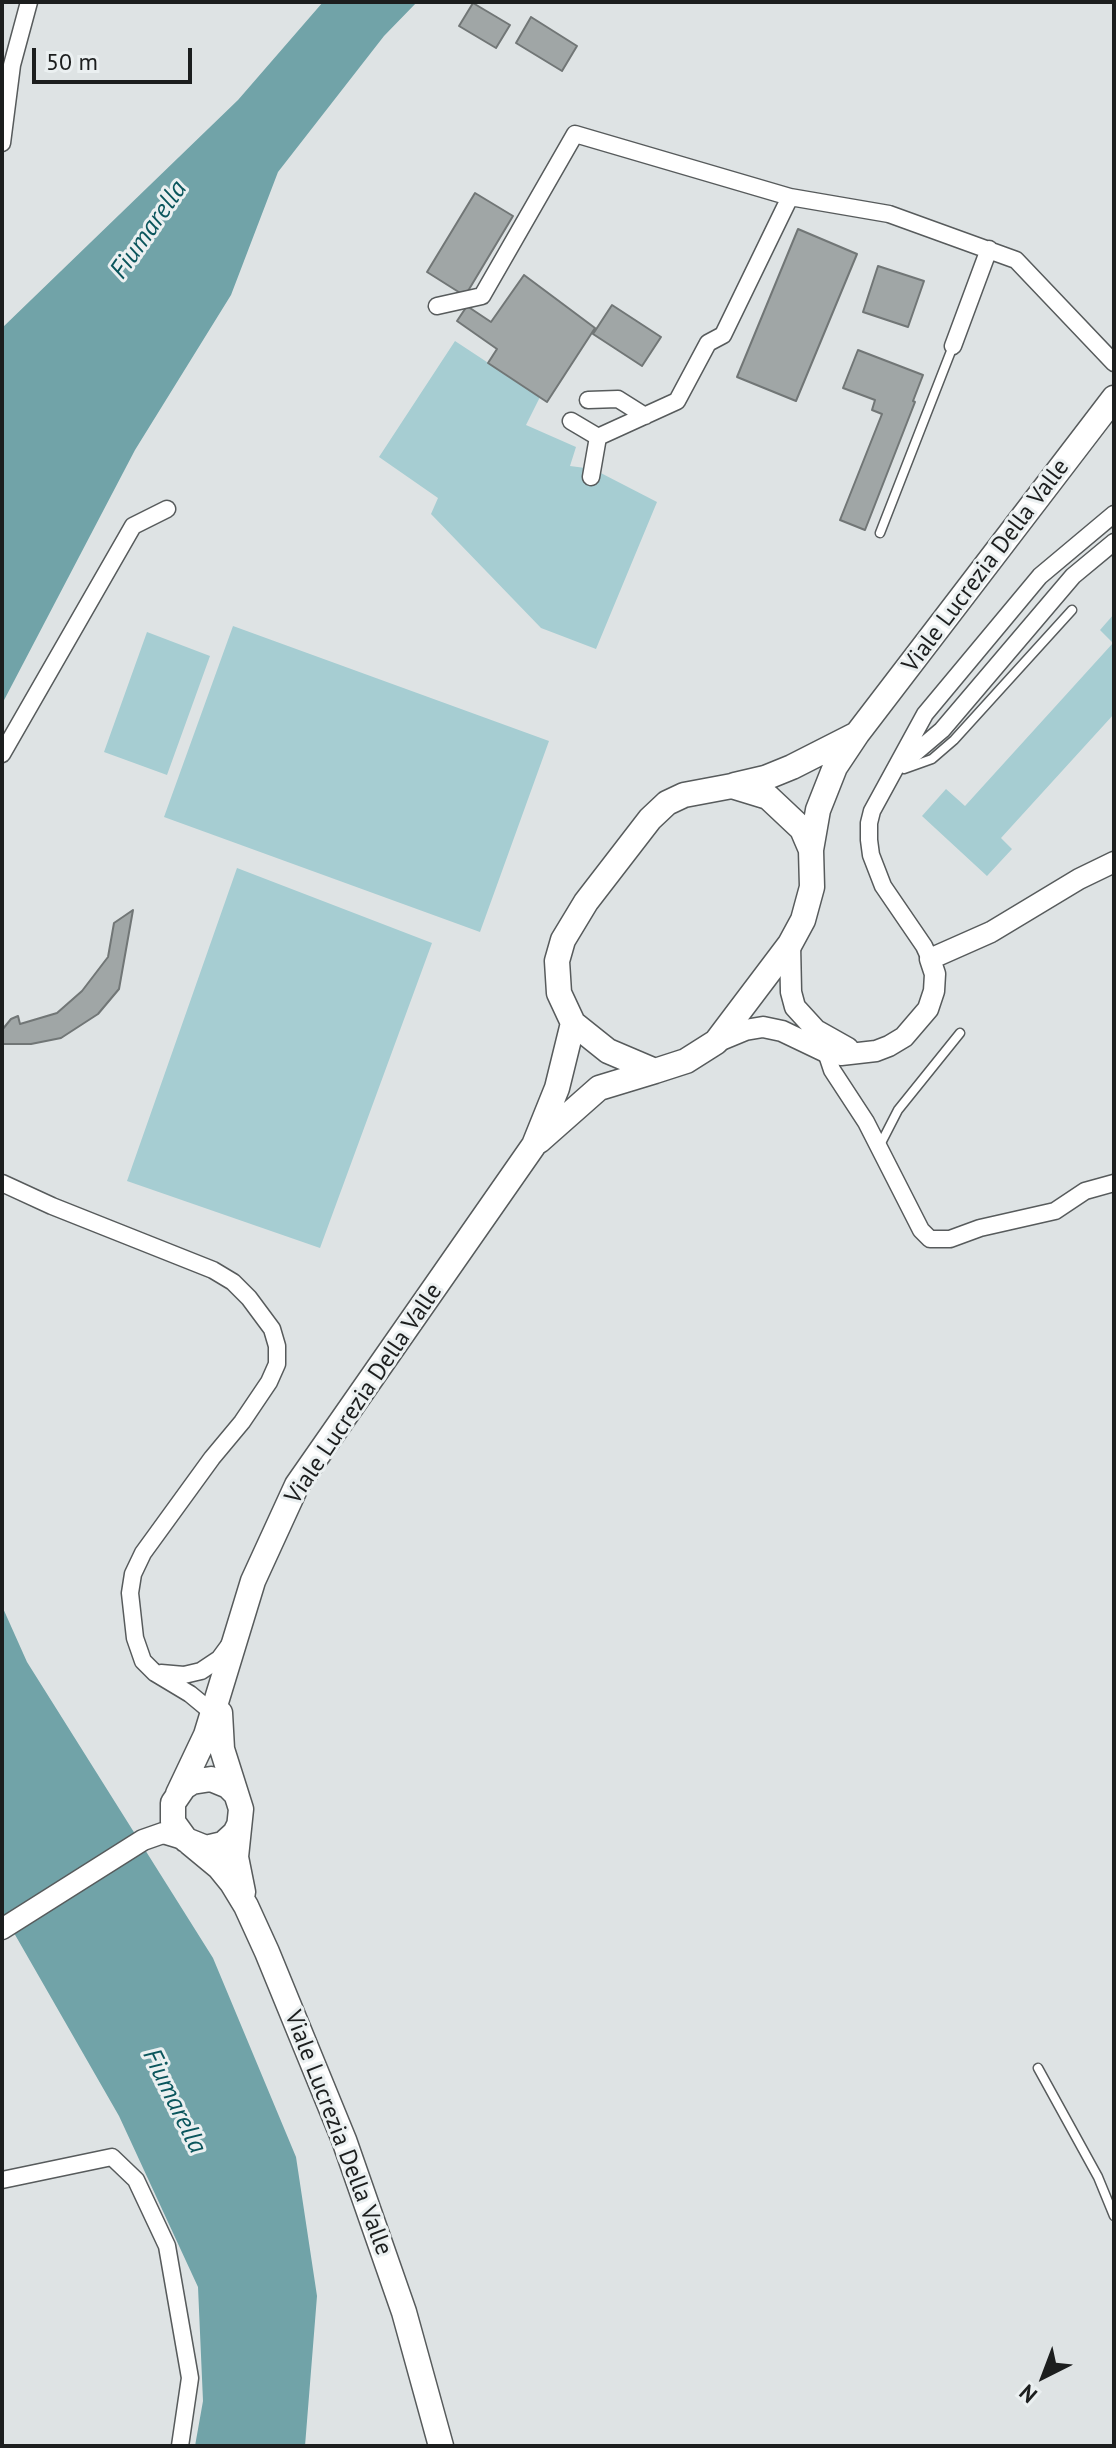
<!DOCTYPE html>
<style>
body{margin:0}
#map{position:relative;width:1116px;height:2448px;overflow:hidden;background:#dee3e4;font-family:"PT Sans",sans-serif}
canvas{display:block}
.frame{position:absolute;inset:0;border:4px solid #1c1e1e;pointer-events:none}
.north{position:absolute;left:1004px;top:2336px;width:80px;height:80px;-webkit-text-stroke:6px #ebf0f1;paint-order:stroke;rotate:222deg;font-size:22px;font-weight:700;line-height:32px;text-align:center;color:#1c1e1e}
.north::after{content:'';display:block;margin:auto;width:28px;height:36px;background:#1c1e1e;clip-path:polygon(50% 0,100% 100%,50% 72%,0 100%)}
.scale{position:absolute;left:32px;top:48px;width:160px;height:36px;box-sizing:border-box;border:4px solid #1c1e1e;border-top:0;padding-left:10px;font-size:24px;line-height:28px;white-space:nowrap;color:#1c1e1e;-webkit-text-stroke:6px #ebf0f1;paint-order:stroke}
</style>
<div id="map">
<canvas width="1116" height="2448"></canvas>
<div class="frame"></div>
<div class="north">N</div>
<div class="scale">50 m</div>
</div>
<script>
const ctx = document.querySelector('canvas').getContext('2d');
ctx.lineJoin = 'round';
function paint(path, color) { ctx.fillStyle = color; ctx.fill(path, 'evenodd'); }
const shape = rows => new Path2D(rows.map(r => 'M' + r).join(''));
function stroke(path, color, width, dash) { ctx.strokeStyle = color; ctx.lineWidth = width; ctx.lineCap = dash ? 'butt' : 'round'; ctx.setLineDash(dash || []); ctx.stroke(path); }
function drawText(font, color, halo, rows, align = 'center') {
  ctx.font = font + ' "PT Sans",sans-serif'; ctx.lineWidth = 6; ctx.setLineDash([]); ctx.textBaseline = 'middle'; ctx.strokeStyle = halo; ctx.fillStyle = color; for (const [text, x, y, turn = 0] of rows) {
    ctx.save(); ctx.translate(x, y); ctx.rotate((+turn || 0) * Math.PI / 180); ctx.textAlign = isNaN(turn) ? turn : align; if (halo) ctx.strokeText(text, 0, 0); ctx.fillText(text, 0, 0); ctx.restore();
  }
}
const green = shape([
 [455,341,540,397,526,425,576,447,570,466,593,469,657,502,596,649,541,628,431,514,438,498,379,457],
 [1114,614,1114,714,1001,838,1012,849,987,876,922,816,946,789,965,806,1113,643,1100,630],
 [233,626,549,741,480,932,164,817],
 [147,632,210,656,167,775,104,752],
 [237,868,432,943,320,1248,127,1181]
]);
const water = shape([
 [323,2,417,2,384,36,278,172,231,295,135,450,2,704,2,328,238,100],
 [2,1606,27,1662,213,1958,296,2157,317,2296,305,2446,195,2446,203,2401,198,2287,119,2116,2,1912]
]);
const building = shape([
 [473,3,510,25,496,48,459,26,473,3],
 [531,17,577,46,562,71,516,43,531,17],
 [475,193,513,216,465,296,427,272,475,193],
 [798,229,857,254,796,401,737,377,798,229],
 [878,266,924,281,908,327,863,312,878,266],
 [524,275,595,328,547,402,488,363,497,349,457,321,467,306,491,322,524,275],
 [612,305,661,337,642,366,593,334,612,305],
 [858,350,923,375,913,401,915,402,865,530,840,520,882,414,872,410,875,400,843,388,858,350],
 [133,910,119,989,98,1014,61,1038,31,1044,2,1044,2,1030,11,1019,18,1016,20,1024,57,1013,82,991,108,957,114,923,133,910]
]);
const service = shape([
 [880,533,953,346],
 [904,769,932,759,954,740,1072,610],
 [880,1145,898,1110,960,1033],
 [1038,2068,1098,2177,1114,2216]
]);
const minor = shape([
 [2,143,12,65,29,2],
 [437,306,482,296,575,134,790,197,889,214,1016,260,1114,363],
 [953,346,989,249],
 [588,400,618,399,645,416],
 [571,421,598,437],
 [598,437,677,401,708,343,723,335,790,197],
 [591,477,598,437],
 [2,754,133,526,167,509],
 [902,764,942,730,1073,576,1114,542],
 [930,959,924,946,883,886,871,855,869,840,869,823,872,811,925,714,1040,576,1114,514],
 [826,1052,832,1070,866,1122,921,1230,930,1239,950,1239,980,1228,1055,1211,1085,1191,1114,1183],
 [2,1183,52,1206,213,1270,233,1282,249,1298,272,1329,277,1346,277,1364,269,1382,242,1422,212,1458,143,1553,133,1574,130,1593,135,1638,143,1661,155,1673,190,1694,213,1713],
 [161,1673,184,1675,201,1671,219,1659,230,1644],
 [2,2180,112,2157,136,2180,167,2246,190,2378,180,2446]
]);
const tertiary = shape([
 [790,944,791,992,795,1007,816,1030,848,1048],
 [716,1042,745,1030,763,1027,782,1031,826,1052,841,1055,876,1051,889,1046,904,1037,928,1009,934,991,935,974,930,959,991,932,1079,879,1114,862],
 [2,1929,143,1840,163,1833,186,1840]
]);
const secondary = shape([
 [735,785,765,778,792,767,855,735],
 [732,786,768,797,802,829,811,850,812,887,803,920,790,944,716,1042,686,1061,655,1071,608,1051,573,1023,559,993,557,961,563,940,586,902,650,819,667,803,684,795,732,786],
 [811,850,818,810,835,767,857,734,1114,398],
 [539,1141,599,1088,655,1071],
 [220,1713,222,1749,241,1809,236,1857,243,1892],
 [235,1793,228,1786,211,1779,192,1782,184,1787,173,1803,173,1822,186,1840,206,1848,223,1844,235,1833,239,1825],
 [178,1794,206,1735,253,1581,297,1485,534,1145,557,1088,573,1023],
 [190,1843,219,1867,232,1883,246,1906,267,1952,344,2140,404,2312,441,2446]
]);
const streetNames = [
 ["Viale Lucrezia Della Valle",986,566,-53],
 ["Viale Lucrezia Della Valle",364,1394,-56],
 ["Viale Lucrezia Della Valle",338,2133,69]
];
const waterNames = [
 ["Fiumarella",149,230,-55],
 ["Fiumarella",174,2101,64]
];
paint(green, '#a6cdd2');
paint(water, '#71a3a8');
paint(building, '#a0a6a6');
stroke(building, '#717676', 2);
stroke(service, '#575b5c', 11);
stroke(minor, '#575b5c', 19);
stroke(tertiary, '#575b5c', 23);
stroke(secondary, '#575b5c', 27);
stroke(service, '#fff', 8);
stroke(minor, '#fff', 16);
stroke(tertiary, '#fff', 20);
stroke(secondary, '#fff', 24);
drawText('24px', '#1c1e1e', '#ebf0f1', streetNames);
drawText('italic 26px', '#0a555c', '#ebf0f1', waterNames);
</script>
